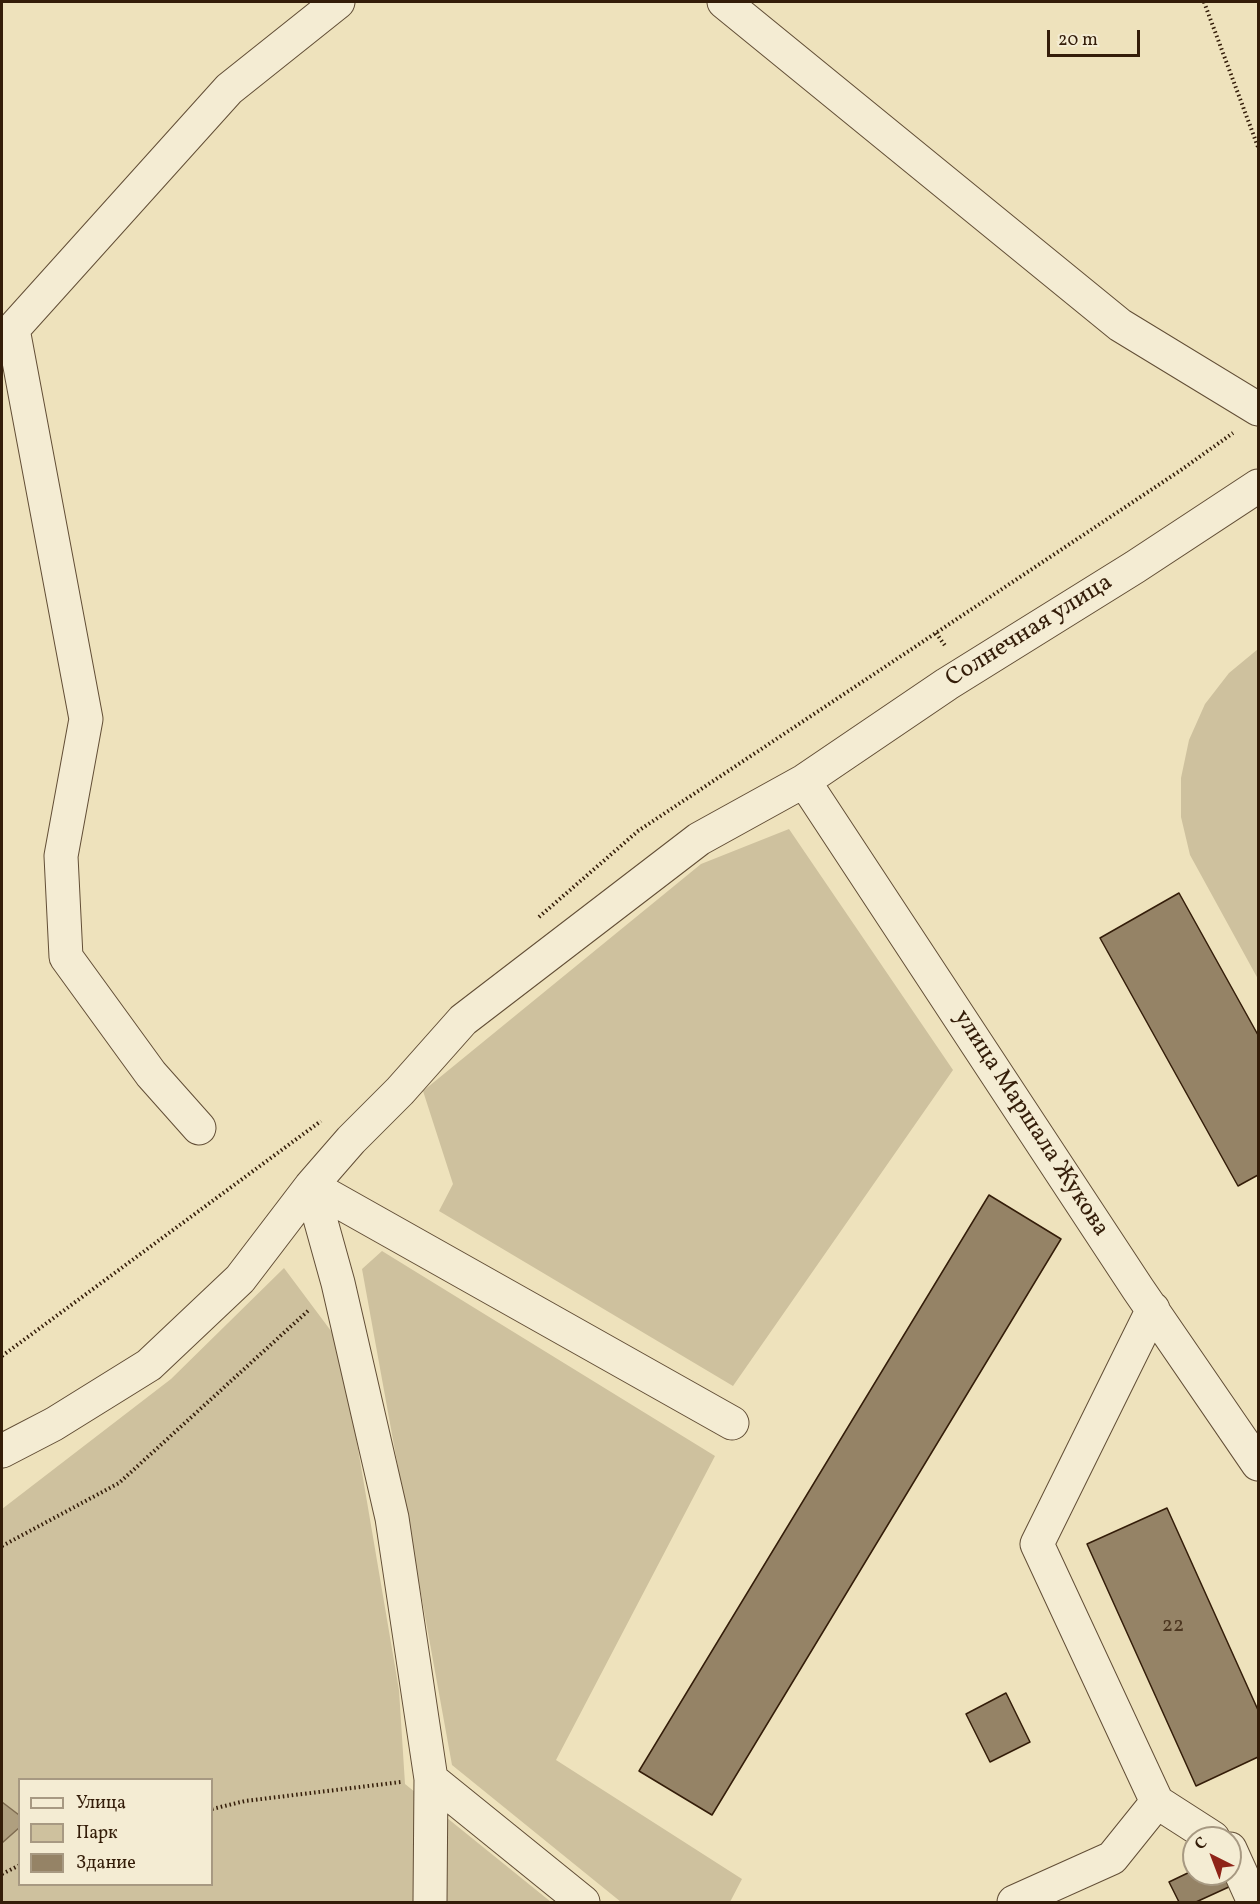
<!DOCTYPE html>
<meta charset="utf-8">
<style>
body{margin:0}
#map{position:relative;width:1260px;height:1904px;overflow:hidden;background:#eee2bc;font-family:Vollkorn,serif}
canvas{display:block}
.frame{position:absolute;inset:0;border:3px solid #341d09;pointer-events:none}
.legend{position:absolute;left:18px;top:1778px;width:195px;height:108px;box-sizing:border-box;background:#f4ecd3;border:2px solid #a79982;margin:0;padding:8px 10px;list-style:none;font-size:18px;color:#341d09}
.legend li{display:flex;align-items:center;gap:12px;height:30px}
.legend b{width:30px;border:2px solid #a79982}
.north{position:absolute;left:1182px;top:1826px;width:60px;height:60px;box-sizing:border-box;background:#f4ecd3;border:2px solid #a79982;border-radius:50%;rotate:318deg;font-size:16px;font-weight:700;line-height:24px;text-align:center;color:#341d09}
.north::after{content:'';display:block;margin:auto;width:21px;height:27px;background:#8f2418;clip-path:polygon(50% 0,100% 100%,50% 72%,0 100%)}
.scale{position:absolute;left:1047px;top:30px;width:93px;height:27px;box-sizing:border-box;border:3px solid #341d09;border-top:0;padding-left:8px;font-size:18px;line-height:21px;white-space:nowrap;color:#341d09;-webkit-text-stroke:4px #f4ecd3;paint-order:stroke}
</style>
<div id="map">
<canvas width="1260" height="1904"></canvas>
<div class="frame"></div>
<ul class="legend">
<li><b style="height:8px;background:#f4ecd3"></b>Улица</li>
<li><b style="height:16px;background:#cec19e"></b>Парк</li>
<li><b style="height:16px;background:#958366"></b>Здание</li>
</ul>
<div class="north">С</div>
<div class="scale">20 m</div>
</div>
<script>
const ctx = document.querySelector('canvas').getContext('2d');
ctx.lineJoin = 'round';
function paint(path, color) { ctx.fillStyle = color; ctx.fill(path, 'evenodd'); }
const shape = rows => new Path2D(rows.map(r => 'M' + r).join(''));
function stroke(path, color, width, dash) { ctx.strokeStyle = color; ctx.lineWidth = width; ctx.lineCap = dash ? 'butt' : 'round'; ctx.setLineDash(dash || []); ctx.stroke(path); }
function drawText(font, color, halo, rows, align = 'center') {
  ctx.font = font + ' Vollkorn,serif'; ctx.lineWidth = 6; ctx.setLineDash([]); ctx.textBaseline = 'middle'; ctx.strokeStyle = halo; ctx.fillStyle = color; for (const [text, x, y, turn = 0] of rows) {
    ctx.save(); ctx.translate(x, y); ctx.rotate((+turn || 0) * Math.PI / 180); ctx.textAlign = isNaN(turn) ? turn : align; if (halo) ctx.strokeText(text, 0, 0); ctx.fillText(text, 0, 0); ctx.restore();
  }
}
const green = shape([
 [1258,649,1258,979,1190,855,1181,817,1181,778,1189,740,1205,704,1229,673],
 [789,829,953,1070,733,1386,439,1211,453,1184,423,1091,701,864],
 [382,1251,715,1456,556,1760,742,1879,730,1902,621,1902,452,1765,362,1269],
 [284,1268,340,1343,399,1690,405,1784,551,1902,2,1902,2,1509,171,1379],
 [20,1780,212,1780,212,1884,20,1884]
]);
const water = shape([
 [2,1802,19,1815,20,1827,2,1843,2,1802]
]);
const building = shape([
 [1179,893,1258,1035,1258,1175,1238,1186,1100,938,1179,893],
 [989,1195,1061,1239,712,1815,639,1771,989,1195],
 [1167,1508,1258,1710,1258,1757,1196,1786,1087,1544,1167,1508],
 [1006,1693,1030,1742,990,1762,966,1714,1006,1693],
 [1194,1870,1194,1874,1225,1874,1231,1886,1196,1902,1179,1902,1169,1882,1194,1870]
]);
const path = shape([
 [1204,2,1258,147],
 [936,633,946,647],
 [539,917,638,831,1181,470,1233,433],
 [2,1356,321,1121],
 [2,1546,119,1483,310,1309],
 [212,1809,245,1801,401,1782],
 [2,1874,20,1865]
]);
const minor = shape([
 [724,2,1120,325,1258,409],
 [804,781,1138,1289,1258,1464],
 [199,1128,151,1074,66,957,61,856,86,719,13,329,229,89,338,2],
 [311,1186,338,1283,392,1518,431,1779,583,1902],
 [311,1186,732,1423],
 [2,1451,54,1424,149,1365,240,1279,311,1186,351,1140,400,1091,463,1020,699,839,804,781,947,684,1135,567,1258,486],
 [1157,1802,1213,1838],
 [1230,1849,1254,1902],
 [430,1902,431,1779],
 [1014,1902,1112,1858,1157,1802,1037,1544,1153,1309]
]);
const numberNames = [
 ["22",1173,1627]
];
const streetNames = [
 ["Солнечная улица",1030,632,-32],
 ["улица Маршала Жукова",1030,1124,57]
];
paint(green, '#cec19e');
paint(water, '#af9f7f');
stroke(water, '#7e6b50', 1.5);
paint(building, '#958366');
stroke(building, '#341d09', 1.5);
stroke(minor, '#624e36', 35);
stroke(path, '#341d09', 4, [1.5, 3]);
stroke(minor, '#f4ecd3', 33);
drawText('21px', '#4c3620', null, numberNames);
drawText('24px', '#341d09', '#f4ecd3', streetNames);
</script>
